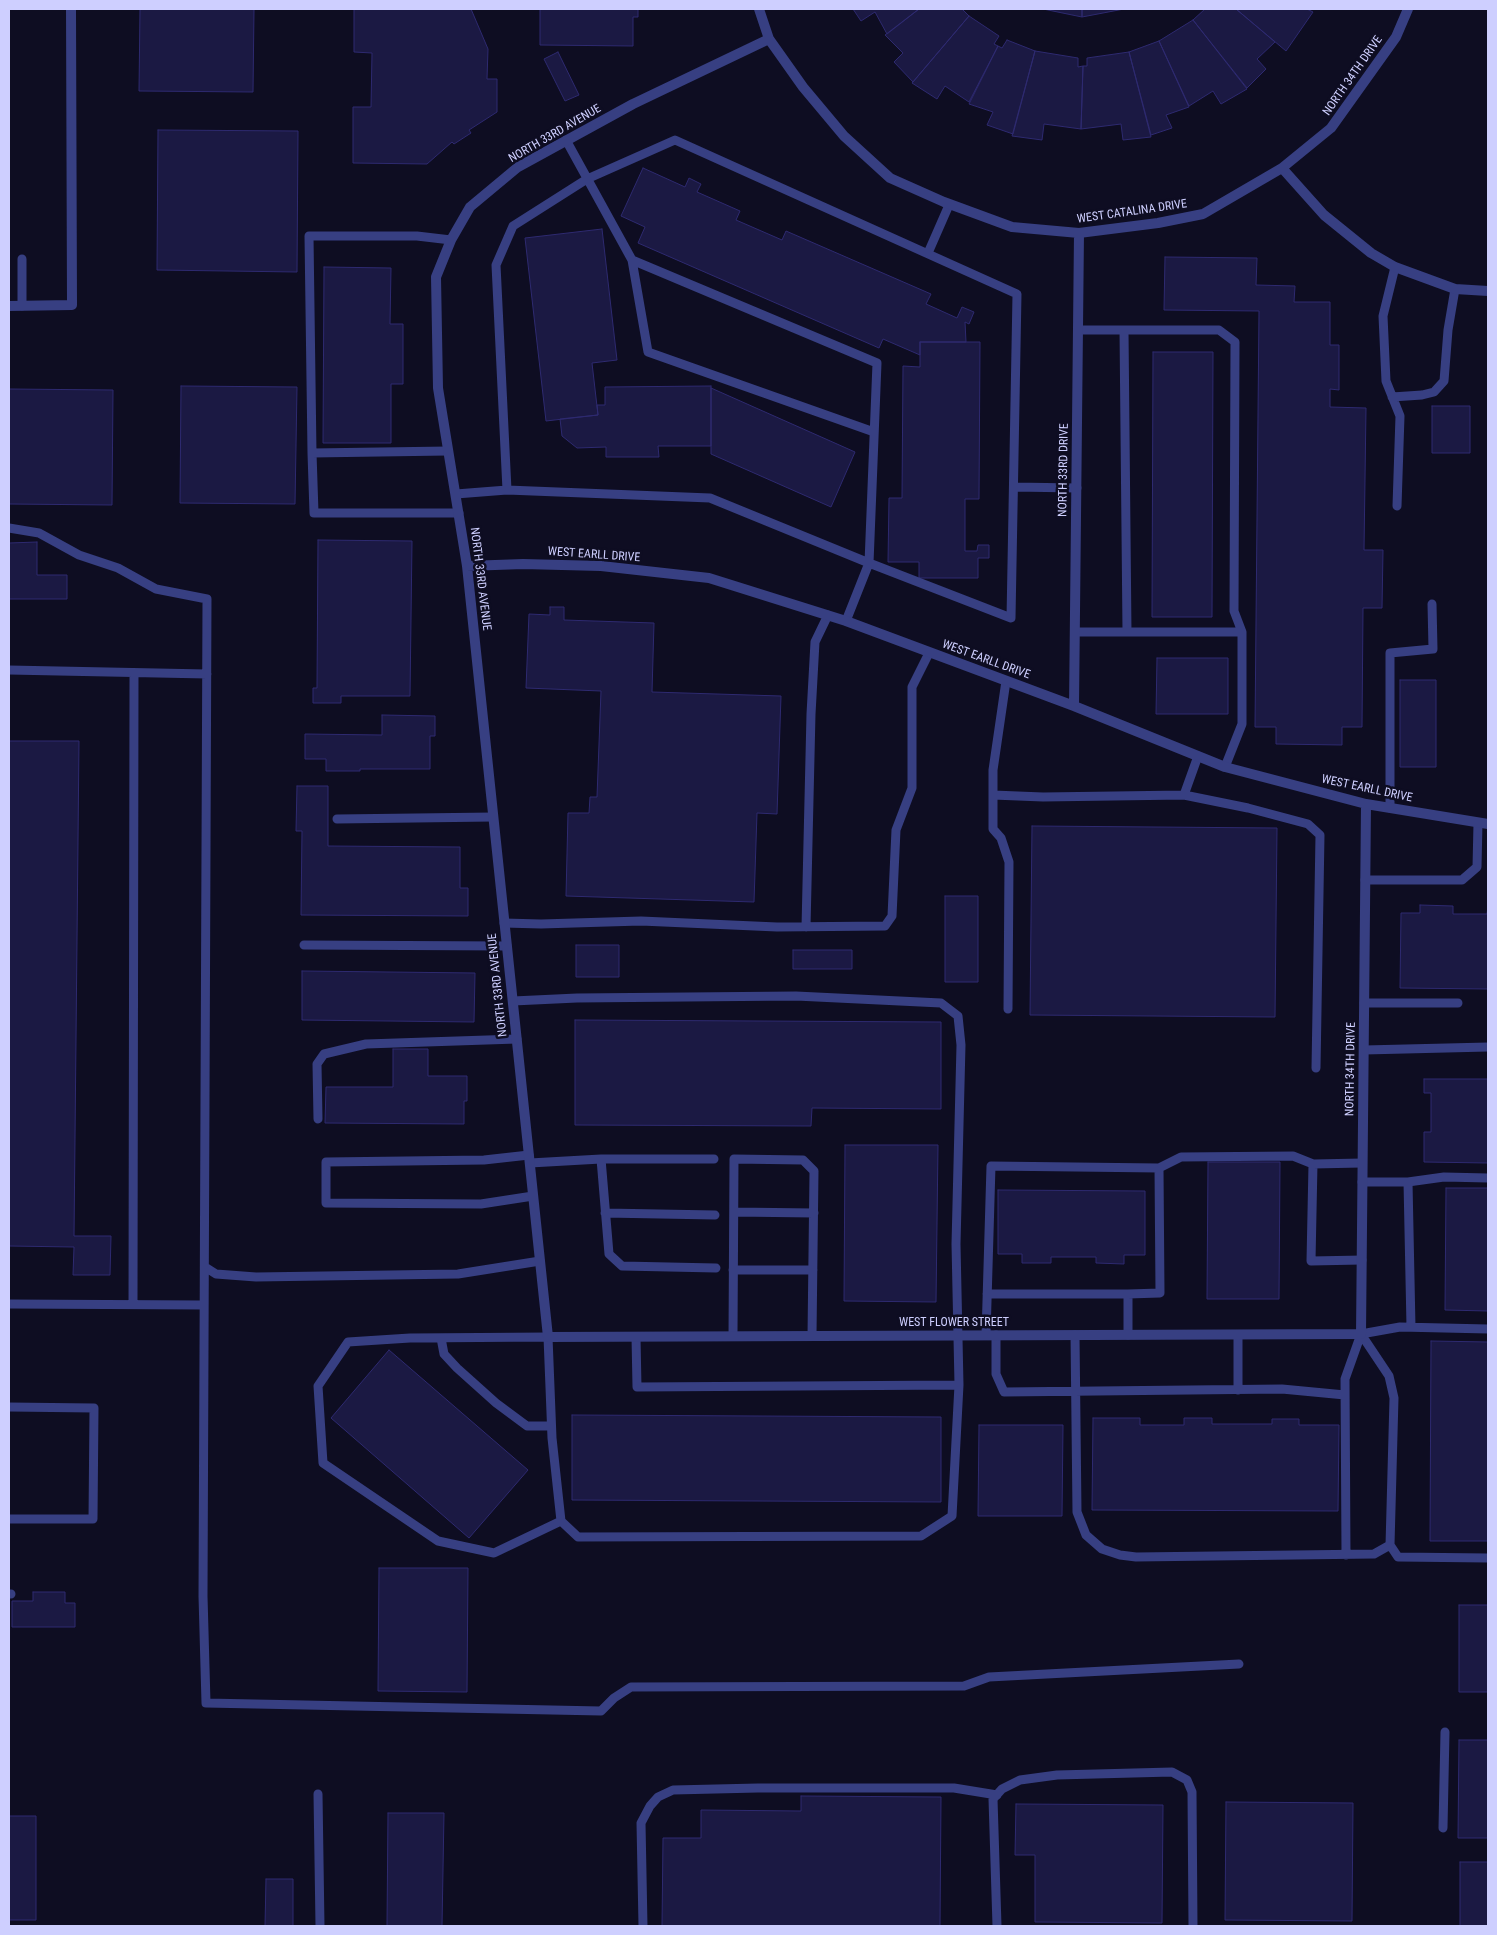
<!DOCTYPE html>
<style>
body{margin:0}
#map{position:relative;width:1497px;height:1935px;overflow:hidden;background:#0e0d22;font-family:"Roboto Condensed",sans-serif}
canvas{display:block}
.frame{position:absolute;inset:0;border:10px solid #cecfff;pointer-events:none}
</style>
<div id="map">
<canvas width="1497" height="1935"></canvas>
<div class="frame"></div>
</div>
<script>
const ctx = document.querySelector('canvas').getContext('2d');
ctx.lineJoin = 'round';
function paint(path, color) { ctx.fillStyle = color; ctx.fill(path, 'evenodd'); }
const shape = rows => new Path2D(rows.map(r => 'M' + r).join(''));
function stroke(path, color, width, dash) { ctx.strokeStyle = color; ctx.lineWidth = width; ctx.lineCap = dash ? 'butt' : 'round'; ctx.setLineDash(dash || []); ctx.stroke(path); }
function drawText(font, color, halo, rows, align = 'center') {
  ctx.font = font + ' "Roboto Condensed",sans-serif'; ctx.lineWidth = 5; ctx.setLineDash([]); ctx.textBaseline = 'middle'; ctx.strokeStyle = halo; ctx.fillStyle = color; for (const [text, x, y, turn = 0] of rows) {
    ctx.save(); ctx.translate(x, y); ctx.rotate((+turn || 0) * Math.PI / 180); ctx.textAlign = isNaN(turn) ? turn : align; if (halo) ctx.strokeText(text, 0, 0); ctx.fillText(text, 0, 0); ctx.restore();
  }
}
const building = shape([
 [140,9,254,9,253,92,139,91,140,9],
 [354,9,471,9,488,49,487,79,497,79,497,112,469,130,471,133,454,144,452,142,427,164,353,163,353,107,371,107,372,53,354,52,354,9],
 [540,9,638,9,638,17,633,17,633,46,540,45,540,9],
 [853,9,919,9,887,34,875,12,861,21,853,9],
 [919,9,962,9,969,16,913,82,894,62,903,53,885,35,919,9],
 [1043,9,1082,9,1082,17,1043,9],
 [1082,9,1124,9,1082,17,1082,9],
 [1205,9,1236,9,1275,42,1257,59,1266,69,1247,88,1193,20,1205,9],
 [1236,9,1307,9,1313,12,1286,51,1236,9],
 [969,16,999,36,994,44,998,46,969,102,945,86,937,99,912,83,969,16],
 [1193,20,1247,89,1221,104,1213,91,1189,106,1159,41,1193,20],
 [1007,40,1035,51,1013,134,987,125,993,112,969,104,998,46,1002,48,1007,40],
 [1159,41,1189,107,1166,115,1172,128,1151,135,1129,52,1159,41],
 [1035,51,1078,58,1078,67,1083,66,1081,129,1044,124,1042,140,1012,136,1035,51],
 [558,52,579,95,565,101,544,59,558,52],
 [1129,52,1151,137,1123,140,1121,124,1081,129,1083,66,1087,66,1087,58,1129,52],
 [158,130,298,131,297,272,157,270,158,130],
 [643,168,685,187,689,178,701,184,697,192,740,211,736,220,782,240,786,231,931,294,926,304,957,318,962,307,974,312,969,324,965,322,966,342,920,342,920,355,883,339,879,348,638,243,645,227,621,216,643,168],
 [602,229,617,360,592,363,598,415,546,421,525,238,602,229],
 [1165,257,1257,258,1256,285,1295,286,1294,302,1330,302,1330,345,1339,345,1339,390,1330,389,1330,407,1366,408,1364,550,1383,550,1382,608,1363,608,1362,727,1342,727,1342,745,1276,744,1276,727,1255,727,1259,311,1164,310,1165,257],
 [324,267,391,268,390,324,403,324,403,384,391,384,391,443,323,443,324,267],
 [920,342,980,342,979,499,965,499,965,551,977,551,978,545,989,545,989,558,978,558,978,578,919,578,919,562,888,562,889,498,902,498,903,366,920,367,920,342],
 [1153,352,1213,352,1212,617,1152,617,1153,352],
 [181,386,297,387,295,504,180,503,181,386],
 [711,386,711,446,658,446,659,457,606,457,606,447,577,448,562,436,560,419,598,415,597,405,605,405,605,387,711,386],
 [711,388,855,452,831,507,711,454,711,388],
 [9,389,113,390,112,505,9,504,9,389],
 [1432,406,1470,406,1470,453,1432,453,1432,406],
 [318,540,412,541,410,696,341,696,341,703,313,703,313,688,317,688,318,540],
 [37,542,37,575,67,575,67,599,9,599,9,543,37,542],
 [550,607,564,607,564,620,654,623,652,692,781,696,777,814,757,813,754,902,566,896,568,813,589,813,590,797,597,797,601,691,526,688,529,614,550,615,550,607],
 [1157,658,1228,658,1228,714,1156,714,1157,658],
 [1400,680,1436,680,1436,767,1400,767,1400,680],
 [382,715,435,716,435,736,430,736,430,769,360,769,360,771,326,771,326,759,305,759,305,734,382,735,382,715],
 [9,741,79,741,74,1236,111,1236,110,1275,73,1275,74,1247,9,1246,9,741],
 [297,786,328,786,328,846,460,847,460,888,468,888,468,916,301,915,302,831,296,831,297,786],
 [1032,826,1277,828,1275,1017,1030,1015,1032,826],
 [945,896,978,896,978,982,945,982,945,896],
 [1420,905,1453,906,1453,914,1487,914,1488,906,1488,989,1400,988,1401,913,1420,913,1420,905],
 [576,945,619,945,619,977,576,977,576,945],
 [793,950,852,950,852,969,793,969,793,950],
 [302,971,475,973,474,1022,302,1020,302,971],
 [575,1020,941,1022,941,1109,812,1108,811,1126,575,1125,575,1020],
 [393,1049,428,1049,428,1076,467,1076,467,1101,464,1101,464,1124,325,1123,326,1087,393,1087,393,1049],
 [1424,1079,1488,1079,1488,1163,1424,1162,1424,1132,1431,1132,1431,1093,1424,1093,1424,1079],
 [845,1145,938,1145,936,1302,844,1301,845,1145],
 [1208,1162,1280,1162,1279,1299,1207,1299,1208,1162],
 [1446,1188,1488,1188,1488,1311,1445,1310,1446,1188],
 [998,1190,1145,1191,1145,1255,1124,1255,1124,1264,1096,1263,1096,1257,1051,1257,1051,1263,1022,1263,1022,1254,998,1254,998,1190],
 [1431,1341,1488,1342,1488,1541,1430,1541,1431,1341],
 [389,1350,528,1470,469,1538,331,1418,389,1350],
 [572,1415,941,1417,941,1502,572,1500,572,1415],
 [1093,1418,1140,1418,1140,1425,1184,1425,1184,1418,1212,1418,1212,1424,1272,1424,1272,1419,1299,1419,1299,1425,1339,1425,1338,1511,1092,1510,1093,1418],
 [979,1425,1063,1425,1062,1516,978,1516,979,1425],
 [379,1568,468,1568,467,1692,378,1691,379,1568],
 [33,1592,65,1592,65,1603,75,1603,75,1627,12,1627,12,1601,33,1601,33,1592],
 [1459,1605,1488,1605,1488,1692,1459,1692,1459,1605],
 [1459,1740,1488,1740,1488,1838,1458,1838,1459,1740],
 [801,1796,941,1797,940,1926,662,1926,663,1838,701,1838,701,1810,801,1811,801,1796],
 [1226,1802,1353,1803,1352,1921,1225,1920,1226,1802],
 [1016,1804,1163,1805,1162,1923,1035,1922,1035,1855,1015,1855,1016,1804],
 [388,1813,444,1813,442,1926,387,1926,388,1813],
 [9,1816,36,1816,36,1920,9,1920,9,1816],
 [1460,1862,1488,1862,1488,1926,1460,1926,1460,1862],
 [266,1879,293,1879,293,1926,265,1926,266,1879]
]);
const lane = shape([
 [566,140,632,260,877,363,869,563,846,621],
 [928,253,949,205],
 [22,259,22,306],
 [632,260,648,352,874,432],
 [1395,267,1383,316,1386,381,1400,416,1397,506],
 [1078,330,1219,330,1235,342,1234,611,1242,632,1242,724,1225,767],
 [1124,330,1127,632],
 [1392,397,1422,395,1434,392,1444,381,1448,330,1455,289],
 [448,451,312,453,309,236,417,236,451,240],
 [312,453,314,513,459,513],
 [1014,487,1077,488],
 [456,494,507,490,710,498,869,563,1011,618,1017,294,675,140,587,179,513,226,496,265,507,490],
 [9,528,39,533,79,555,118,568,156,589,207,599,203,1596,206,1703,601,1711,614,1698,631,1687,964,1686,989,1677,1239,1664],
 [1075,632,1242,632],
 [9,670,207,674],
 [1006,681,993,770,993,829,1001,838,1009,862,1008,1009],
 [993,795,1043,797,1184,795,1198,756],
 [1184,795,1248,808,1308,824,1320,835,1316,1068],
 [1390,808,1390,653,1433,649,1432,604],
 [337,819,493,817],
 [1365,880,1462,880,1477,867,1478,823],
 [504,923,541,924,641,921,777,927,885,926,892,916,896,830,912,788,912,687,929,653],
 [806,927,811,714,815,642,828,615],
 [304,945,507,946],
 [513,1001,577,998,796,996,941,1003,958,1016,961,1045,956,1244,959,1385],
 [1364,1003,1458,1003],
 [1364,1050,1488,1047],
 [318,1119,317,1064,324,1054,366,1044,517,1039],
 [529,1155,484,1160,326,1162,326,1203,481,1204,533,1196],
 [601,1159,714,1159],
 [530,1163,601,1159,609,1254,622,1266,716,1268],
 [1159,1168,1181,1157,1293,1156,1313,1164],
 [1362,1182,1408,1182,1411,1327],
 [1408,1182,1444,1177,1488,1178],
 [734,1212,814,1213],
 [605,1213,715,1215],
 [1362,1260,1311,1261,1313,1164,1362,1163],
 [205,1267,216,1274,256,1277,458,1274,540,1261],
 [733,1270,813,1270],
 [987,1294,1128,1294],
 [9,1304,204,1305],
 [133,1304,134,673],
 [1361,1334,1400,1327,1488,1329],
 [986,1335,991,1166,1159,1168,1160,1293,1128,1294,1128,1335],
 [996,1335,996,1374,1004,1392,1282,1389,1345,1395],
 [1075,1335,1077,1512,1086,1535,1102,1549,1120,1555,1136,1557,1374,1554,1390,1545,1394,1398,1389,1376,1361,1334],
 [1238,1335,1238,1390],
 [733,1336,734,1159,803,1160,814,1171,812,1336],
 [441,1338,444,1354,457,1368,496,1403,527,1426,551,1426],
 [9,1407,94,1408,93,1519,9,1519],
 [561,1521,494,1553,438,1541,323,1463,318,1386,348,1342,410,1338,548,1337,552,1438,561,1521,578,1537,921,1536,952,1516,959,1385,637,1387,636,1337],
 [1390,1545,1398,1557,1488,1558],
 [1346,1555,1345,1379,1361,1334],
 [9,1594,11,1594],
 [318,1794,320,1926],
 [1443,1828,1445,1732],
 [643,1926,641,1823,650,1806,658,1797,673,1790,758,1788,954,1788,997,1795],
 [997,1926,993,1799,1002,1789,1020,1780,1057,1775,1172,1772,1187,1780,1192,1792,1193,1926]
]);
const street = shape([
 [759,9,769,39,803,87,844,136,890,178,944,202,1012,227,1079,233,1158,223,1203,214,1282,168,1331,128,1396,37,1408,9],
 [769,39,633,104,518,167,470,207,451,240,436,277,438,388,467,566,548,1337,1361,1334,1366,804],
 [1282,168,1324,215,1371,253,1395,267,1455,289,1488,291],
 [9,306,72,305,71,9],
 [467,566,523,564,601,566,709,578,846,621,1074,706,1225,767,1366,804,1488,824],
 [1074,706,1079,233]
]);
const streetNames = [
 ["NORTH 34TH DRIVE",1353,76,-55],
 ["NORTH 33RD AVENUE",555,134,-30],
 ["WEST CATALINA DRIVE",1132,212,-8],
 ["NORTH 33RD DRIVE",1064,470,-89],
 ["WEST EARLL DRIVE",594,555,4],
 ["NORTH 33RD AVENUE",480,579,83],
 ["WEST EARLL DRIVE",986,660,20],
 ["WEST EARLL DRIVE",1367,789,12],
 ["NORTH 33RD AVENUE",498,985,-96],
 ["NORTH 34TH DRIVE",1351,1069,-89],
 ["WEST FLOWER STREET",954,1323]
];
paint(building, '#1b1943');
stroke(building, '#2e2a70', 1);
stroke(lane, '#373f82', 9);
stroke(street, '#373f82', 10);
drawText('12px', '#cecfff', '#0e0d22', streetNames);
</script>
